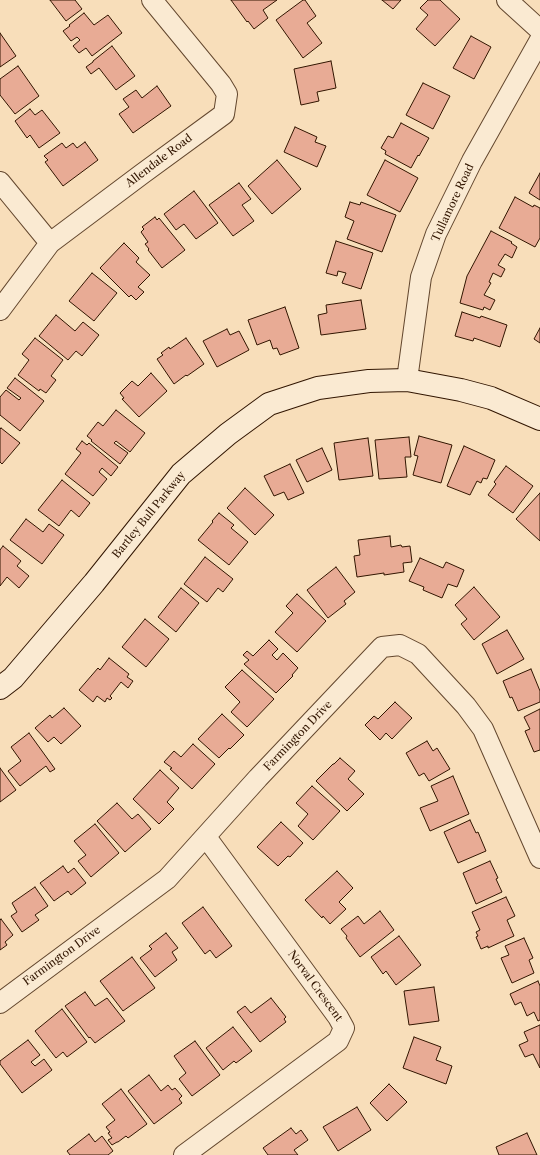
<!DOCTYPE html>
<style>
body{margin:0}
canvas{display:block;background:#f8deba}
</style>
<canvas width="540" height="1155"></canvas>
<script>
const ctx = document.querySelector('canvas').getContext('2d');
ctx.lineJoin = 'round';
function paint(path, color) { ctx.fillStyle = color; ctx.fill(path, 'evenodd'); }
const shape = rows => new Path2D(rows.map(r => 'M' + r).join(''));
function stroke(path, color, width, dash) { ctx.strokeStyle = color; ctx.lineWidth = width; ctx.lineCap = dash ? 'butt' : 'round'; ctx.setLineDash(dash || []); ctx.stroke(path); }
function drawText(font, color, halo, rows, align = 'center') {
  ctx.font = font + ' "Libre Caslon Text",serif'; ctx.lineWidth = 4; ctx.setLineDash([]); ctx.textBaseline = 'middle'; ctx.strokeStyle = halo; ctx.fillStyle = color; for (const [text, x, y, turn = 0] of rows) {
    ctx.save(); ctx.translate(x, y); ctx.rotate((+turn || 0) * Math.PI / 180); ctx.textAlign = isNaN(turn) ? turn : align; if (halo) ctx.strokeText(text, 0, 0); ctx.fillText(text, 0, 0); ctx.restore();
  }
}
const building = shape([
 [50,0,75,0,82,9,66,21,50,0],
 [231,0,277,0,263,10,268,18,254,29,248,21,247,22,231,0],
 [303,0,305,0,316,16,307,23,322,43,303,58,276,20,303,0],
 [382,0,401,0,393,9,382,0],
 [428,0,440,0,460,19,435,46,416,29,428,15,420,8,428,0],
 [84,13,94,25,108,15,122,33,92,56,86,48,79,53,73,46,80,40,77,37,71,41,63,31,70,26,69,25,84,13],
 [0,33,16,56,0,67,0,33],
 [471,36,491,47,474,79,453,68,471,36],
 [112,46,135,76,116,90,99,68,91,74,86,67,93,62,93,61,112,46],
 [331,61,336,88,317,92,319,101,301,105,294,69,331,61],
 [18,66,39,96,15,114,0,95,0,79,18,66],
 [423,83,450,96,433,129,406,115,423,83],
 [157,86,171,106,133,133,119,114,129,107,123,99,136,90,142,98,157,86],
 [30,109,35,115,42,110,60,133,39,148,30,135,27,138,15,121,30,109],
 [401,123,429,138,419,156,418,155,411,168,385,154,386,151,381,148,388,136,393,138,401,123],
 [295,127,317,137,315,142,326,146,317,167,284,152,295,127],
 [85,142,98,160,63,186,45,162,48,160,44,156,62,143,66,148,73,143,77,148,85,142],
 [277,160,301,189,272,214,248,186,277,160],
 [385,160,418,178,400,212,367,195,385,160],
 [540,173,540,200,529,193,540,173],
 [239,183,251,199,242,205,254,221,233,236,209,205,239,183],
 [194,191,218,223,196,239,184,224,176,230,164,214,194,191],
 [515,197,533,207,534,205,540,208,540,238,535,247,499,228,515,197],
 [350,202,360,205,361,202,396,215,382,252,347,239,354,221,345,217,350,202],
 [155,217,157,220,159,218,185,250,162,268,148,250,149,249,145,244,148,242,141,232,144,229,142,227,155,217],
 [491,231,512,242,511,243,517,247,512,258,505,254,498,265,505,269,501,277,493,273,489,282,491,283,484,295,495,300,490,310,484,307,483,310,460,303,467,276,491,231],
 [336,241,373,253,361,289,342,283,346,273,338,271,337,276,326,273,336,241],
 [124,243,139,258,136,262,150,275,138,287,144,292,136,300,131,295,129,297,100,268,124,243],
 [92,273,117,293,94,321,69,301,92,273],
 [361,300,366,329,321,335,318,315,327,313,326,305,361,300],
 [285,307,299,348,280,355,277,348,273,349,270,340,257,345,248,320,285,307],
 [462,312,480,318,481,316,507,325,500,347,474,338,473,341,455,336,462,312],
 [56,315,75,331,83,322,99,335,82,356,76,351,68,360,39,336,56,315],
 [540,328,540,343,534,339,540,328],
 [227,329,230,335,239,331,249,350,217,367,203,341,227,329],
 [35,338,63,360,51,376,56,380,46,393,40,389,39,391,18,375,29,360,22,354,35,338],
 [186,338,204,364,187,376,186,375,174,384,157,359,163,355,161,353,169,347,170,349,186,338],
 [151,373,167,391,139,417,122,399,124,398,120,393,132,381,138,386,151,373],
 [15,378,44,401,20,431,0,415,0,397,6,390,19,400,21,398,7,388,15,378],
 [116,410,145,433,130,452,116,441,114,443,128,453,120,464,91,441,92,440,87,436,98,422,103,426,116,410],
 [1,428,20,443,2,464,0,462,0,429,1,428],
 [419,436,452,445,441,483,413,475,418,456,414,455,419,436],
 [409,437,411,457,405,457,407,477,379,479,375,440,409,437],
 [368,438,373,476,339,480,334,443,368,438],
 [82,441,87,445,89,443,118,467,111,476,102,468,99,472,107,479,93,496,65,474,81,453,76,449,82,441],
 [464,446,495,460,487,479,483,478,481,483,477,481,470,495,447,486,464,446],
 [322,448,332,470,307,482,296,460,322,448],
 [290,464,304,493,288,500,284,492,274,496,264,476,290,464],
 [506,466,533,486,513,513,488,495,496,484,494,482,506,466],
 [62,480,90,503,79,517,71,510,59,526,38,510,62,480],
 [245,488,274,515,255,535,227,508,245,488],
 [540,493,540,541,516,519,540,493],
 [219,513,234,525,231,528,248,542,229,565,198,540,213,522,212,521,219,513],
 [26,519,43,532,49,524,64,535,42,564,10,540,26,519],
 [390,536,391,547,401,545,402,547,410,546,412,562,403,563,404,572,384,575,384,573,357,577,354,556,360,555,358,540,390,536],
 [3,546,21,561,17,566,29,576,19,588,7,577,0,586,0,550,3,546],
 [205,557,233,579,223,592,218,588,207,602,184,584,205,557],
 [420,558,443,568,446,562,464,570,457,587,448,584,442,598,423,590,424,587,409,581,420,558],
 [336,567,355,592,344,601,346,604,328,618,307,590,336,567],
 [474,587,500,617,474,640,461,624,467,619,455,605,474,587],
 [181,588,199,603,176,632,158,617,181,588],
 [297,594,326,621,297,652,275,632,293,613,286,606,297,594],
 [145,619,169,639,146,667,122,647,145,619],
 [507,630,524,659,497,674,482,644,507,630],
 [269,640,278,649,272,655,277,660,283,653,298,668,292,675,293,676,276,693,244,664,249,660,243,655,247,651,253,656,269,640],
 [109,658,129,674,127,677,133,681,128,688,121,682,110,696,112,698,110,700,107,698,105,702,97,696,93,702,79,690,98,668,100,670,109,658],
 [531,669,540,691,540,702,518,711,512,697,510,698,503,681,531,669],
 [242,670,274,699,247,727,231,712,240,702,225,687,242,670],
 [395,702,412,718,392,739,386,733,380,740,365,725,374,716,378,719,395,702],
 [64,708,81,726,61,744,54,737,48,742,35,728,50,715,52,718,64,708],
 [540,709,540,750,534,752,525,731,530,729,524,717,540,709],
 [222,714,244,735,230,749,229,748,219,758,198,739,222,714],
 [29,733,55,769,50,772,46,766,20,786,8,771,21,761,11,747,29,733],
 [427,741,433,751,437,748,450,769,429,781,424,773,419,776,406,753,427,741],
 [193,744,215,764,192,789,170,769,172,768,164,762,174,751,181,757,193,744],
 [340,758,355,771,348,779,364,794,347,811,316,781,333,764,334,764,340,758],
 [0,768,16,790,0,802,0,768],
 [160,770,179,788,167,802,174,809,159,824,133,799,160,770],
 [453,776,469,814,430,831,420,808,438,801,431,786,453,776],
 [312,786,340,811,313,840,298,826,308,814,296,803,312,786],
 [117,803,132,819,138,814,151,829,125,852,97,821,117,803],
 [470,820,476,833,478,832,486,851,458,863,444,832,470,820],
 [281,822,303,843,290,857,288,856,278,866,257,847,281,822],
 [95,824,119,853,91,877,78,861,86,855,74,841,95,824],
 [490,861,498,878,496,879,502,892,476,904,463,873,490,861],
 [63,866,68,873,74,868,86,883,71,895,68,891,54,901,40,883,63,866],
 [337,871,353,888,339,902,346,909,330,924,323,916,322,918,305,900,337,871],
 [35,887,48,906,35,915,39,920,22,932,11,916,17,912,12,903,35,887],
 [506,897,515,916,507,920,514,936,488,948,488,946,481,949,476,937,478,936,476,932,480,930,472,912,506,897],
 [203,907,232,946,216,958,210,950,205,954,182,923,203,907],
 [380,911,394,930,360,957,346,938,347,936,341,929,358,916,364,924,380,911],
 [1,919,13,935,5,942,7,945,0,950,0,920,1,919],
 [166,933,178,948,172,952,177,960,155,977,140,958,152,949,149,946,166,933],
 [399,936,421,965,396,985,386,971,383,974,371,957,399,936],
 [524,938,533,958,529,960,534,973,512,983,501,958,509,955,505,946,524,938],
 [132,957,155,988,123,1011,100,981,132,957],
 [538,981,540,986,540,1020,538,1021,534,1012,527,1016,521,1002,515,1005,510,994,538,981],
 [434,987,439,1021,409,1025,404,991,434,987],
 [85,992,95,1006,107,998,125,1021,95,1043,90,1037,89,1038,65,1006,85,992],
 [271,998,286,1017,284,1019,286,1022,260,1042,237,1012,245,1006,251,1013,271,998],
 [62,1009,87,1042,67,1057,63,1052,56,1058,35,1031,62,1009],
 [540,1025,540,1068,533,1054,525,1057,519,1045,528,1041,524,1032,540,1025],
 [233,1027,252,1051,236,1063,234,1061,223,1070,206,1048,233,1027],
 [414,1037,441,1047,436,1060,452,1066,446,1084,403,1068,414,1037],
 [28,1040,40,1055,31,1062,35,1066,44,1059,52,1070,22,1093,0,1064,0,1061,28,1040],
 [195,1041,220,1075,192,1096,179,1079,186,1073,174,1056,195,1041],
 [149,1075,161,1091,168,1085,172,1090,175,1088,182,1096,179,1099,182,1103,154,1124,128,1091,149,1075],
 [389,1084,407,1102,387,1121,370,1103,389,1084],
 [121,1089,147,1124,128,1138,126,1136,118,1142,117,1142,112,1145,108,1140,112,1138,108,1133,110,1132,106,1127,115,1120,102,1104,121,1089],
 [357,1107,371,1130,338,1151,323,1127,357,1107],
 [291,1128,296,1134,301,1130,308,1140,294,1150,298,1155,268,1155,263,1148,291,1128],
 [527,1133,537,1155,499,1155,496,1147,527,1133],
 [89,1134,95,1142,102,1136,113,1151,108,1155,70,1155,67,1151,89,1134]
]);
const street = shape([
 [507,0,540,30],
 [0,182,50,243],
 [0,310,50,243,142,174,224,114,227,94,221,84,152,0],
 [407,380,421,277,436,234,472,161,540,40],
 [0,1003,167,879,258,778,382,647,400,645,418,654,466,706,483,729,540,858],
 [184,1155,338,1041,344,1028,338,1017,206,837]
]);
const secondary = shape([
 [0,688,13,678,94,583,181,474,228,434,269,404,318,388,369,381,407,380,461,390,491,398,540,419]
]);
const streetNames = [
 ["Allendale Road",159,161,-37],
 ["Tullamore Road",453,203,-65],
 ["Bartley Bull Parkway",149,515,-51],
 ["Farmington Drive",298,736,-46],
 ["Farmington Drive",62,956,-36],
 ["Norval Crescent",315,986,54]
];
paint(building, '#e8ab95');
stroke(building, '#311500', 1);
stroke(street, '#63472e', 22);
stroke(secondary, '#311500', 24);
stroke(street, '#faead2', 20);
stroke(secondary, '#faead2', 22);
drawText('11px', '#311500', '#faead2', streetNames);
</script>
